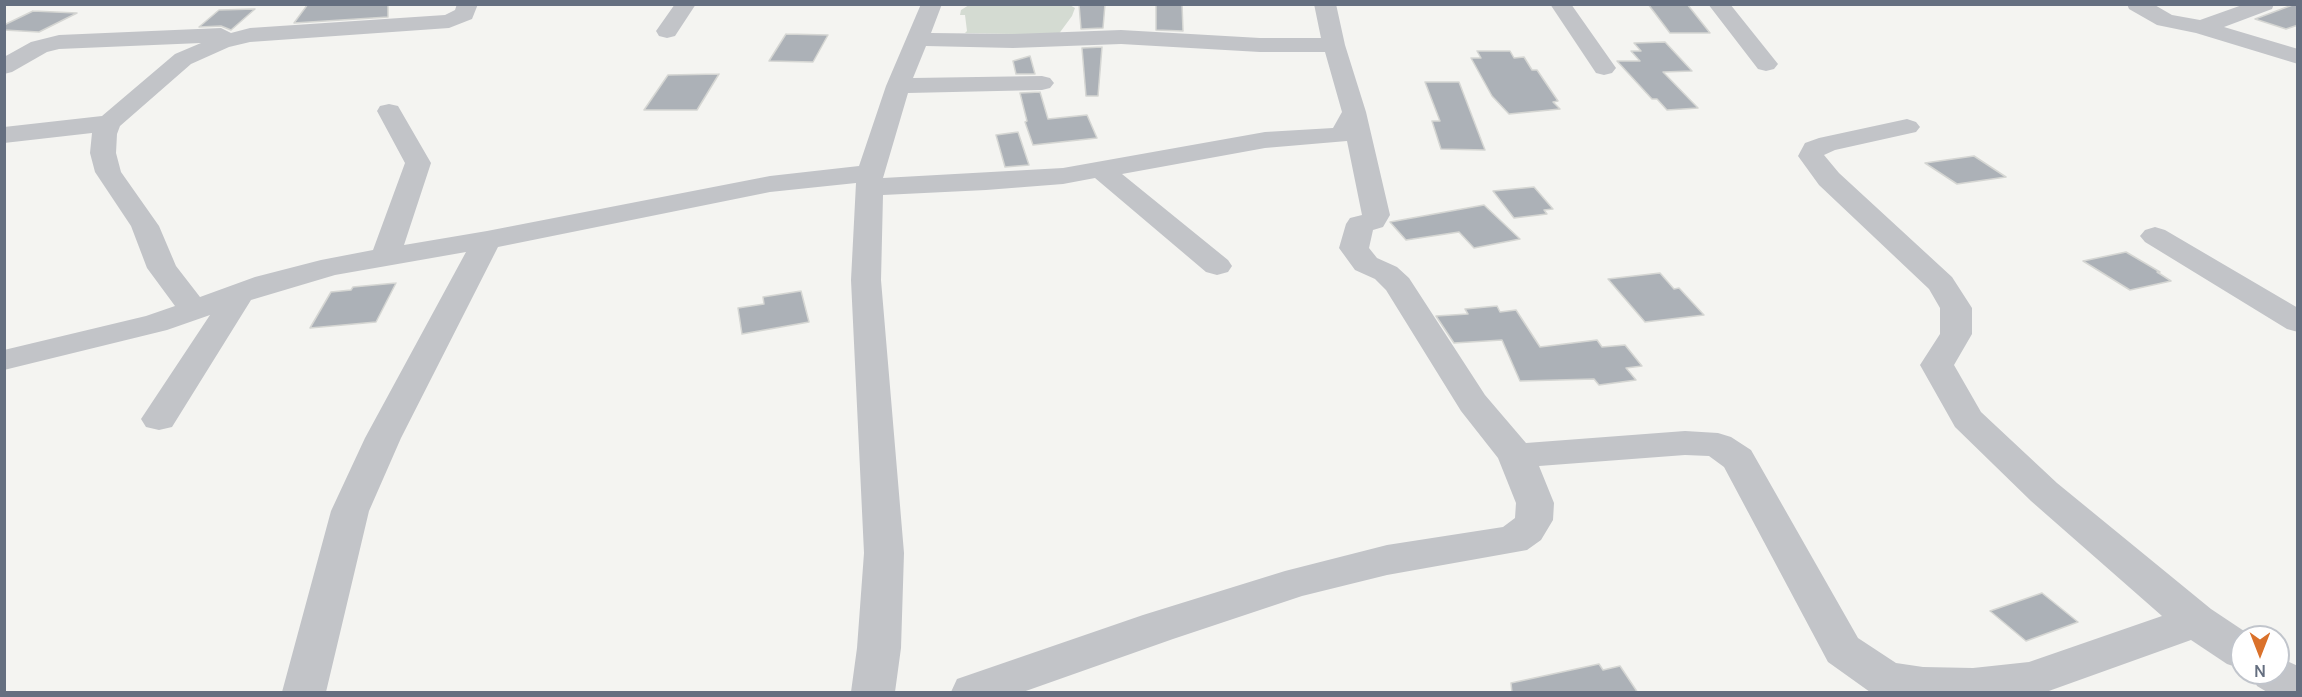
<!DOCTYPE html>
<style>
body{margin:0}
#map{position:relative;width:2302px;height:697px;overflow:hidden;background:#f4f4f1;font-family:Manrope,sans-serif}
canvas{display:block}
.frame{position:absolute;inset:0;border:6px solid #656f80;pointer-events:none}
.north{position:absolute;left:2230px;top:625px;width:60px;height:60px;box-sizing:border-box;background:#fff;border:2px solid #c1c5cc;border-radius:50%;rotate:180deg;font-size:16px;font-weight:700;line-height:24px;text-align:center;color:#656f80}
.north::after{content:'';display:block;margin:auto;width:21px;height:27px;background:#da712b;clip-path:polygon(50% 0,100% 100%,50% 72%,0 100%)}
</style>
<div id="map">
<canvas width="2302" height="697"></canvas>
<div class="frame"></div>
<div class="north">N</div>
</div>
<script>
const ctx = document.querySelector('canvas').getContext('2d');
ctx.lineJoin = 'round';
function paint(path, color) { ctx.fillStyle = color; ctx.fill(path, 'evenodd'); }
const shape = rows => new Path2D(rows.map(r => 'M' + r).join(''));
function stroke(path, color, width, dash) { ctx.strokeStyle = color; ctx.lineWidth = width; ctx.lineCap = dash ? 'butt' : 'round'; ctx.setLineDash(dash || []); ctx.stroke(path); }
const green = shape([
 [1068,4,1075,8,1072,16,1058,35,965,33,967,31,965,15,960,15,961,10,969,5]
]);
const building = shape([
 [308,4,388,4,388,17,294,23,308,4],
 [1079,4,1105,4,1103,28,1081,29,1079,4],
 [1156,4,1182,4,1183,31,1156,30,1156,4],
 [1648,4,1687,4,1710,33,1670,33,1648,4],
 [2295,4,2298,4,2298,25,2286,29,2255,19,2295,4],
 [255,9,231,30,221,26,199,27,219,10,255,9],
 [33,11,77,13,39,32,4,30,4,25,33,11],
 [786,34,828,35,813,62,769,61,786,34],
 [1665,42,1692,71,1663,72,1698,108,1667,110,1657,99,1652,99,1617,61,1640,61,1631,51,1641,51,1634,43,1665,42],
 [1102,47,1098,96,1086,96,1082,48,1102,47],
 [1477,51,1510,51,1514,58,1524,57,1532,70,1537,70,1558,101,1553,102,1560,109,1509,114,1492,96,1471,58,1481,58,1477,51],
 [1030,56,1035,74,1016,74,1013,61,1030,56],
 [719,74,697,110,644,110,668,75,719,74],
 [1425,82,1459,82,1485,150,1441,149,1432,121,1440,121,1425,82],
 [1040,92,1048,119,1087,115,1097,138,1033,145,1025,122,1027,121,1020,93,1040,92],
 [1018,132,1029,165,1005,167,996,135,1018,132],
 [1974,156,2006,177,1957,184,1925,163,1974,156],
 [1534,187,1553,209,1544,210,1547,214,1514,218,1493,191,1534,187],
 [1484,205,1520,239,1474,248,1459,232,1406,240,1390,222,1484,205],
 [2126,252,2160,272,2157,272,2171,281,2130,290,2083,261,2126,252],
 [1660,273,1674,289,1679,288,1704,315,1645,322,1608,279,1660,273],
 [396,283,376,322,310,328,331,292,351,290,353,287,396,283],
 [801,291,809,322,742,334,738,308,764,304,763,297,801,291],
 [1497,306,1500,312,1516,310,1540,347,1597,340,1602,347,1625,345,1642,366,1626,368,1636,380,1599,385,1594,379,1520,381,1502,340,1454,343,1436,316,1468,314,1465,309,1497,306],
 [2042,593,2078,622,2026,641,1990,611,2042,593],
 [1599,664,1603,670,1620,666,1638,693,1512,693,1511,683,1599,664]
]);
const minor = shape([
 [457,4,478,4,472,19,449,28,250,42,229,47,191,64,120,126,117,134,116,153,121,172,159,226,176,266,200,297,255,277,321,260,373,250,405,163,377,111,380,106,389,104,398,106,431,163,404,245,487,231,770,176,859,166,886,86,921,4,942,4,931,33,1013,34,1121,30,1260,38,1321,38,1314,4,1336,4,1345,45,1366,112,1390,215,1383,227,1373,230,1369,248,1377,258,1397,267,1409,278,1485,395,1526,443,1685,431,1718,433,1731,437,1751,450,1858,638,1896,663,1923,667,1973,668,2029,662,2162,616,2031,501,1955,427,1920,365,1940,334,1940,308,1929,289,1819,185,1798,156,1805,143,1819,138,1907,119,1916,122,1920,127,1916,132,1835,150,1824,155,1839,173,1952,277,1972,308,1972,334,1954,365,1981,412,2057,483,2211,609,2253,637,2242,637,2242,669,2227,664,2191,640,2046,692,1870,692,1828,662,1724,467,1709,456,1685,455,1539,466,1554,503,1553,520,1541,540,1527,550,1387,575,1302,596,1173,639,1023,692,951,692,957,679,1143,615,1285,571,1387,545,1503,527,1515,518,1516,503,1498,458,1461,411,1386,290,1375,279,1355,270,1339,248,1346,224,1350,218,1362,215,1347,141,1265,148,1122,174,1228,260,1232,266,1228,272,1217,275,1206,272,1095,178,1063,184,986,190,883,195,881,280,904,553,901,648,895,692,851,692,857,648,864,553,851,280,856,183,770,192,498,247,401,438,369,511,326,692,282,692,331,511,365,438,466,252,335,275,251,300,172,427,159,430,146,427,141,419,210,315,167,330,4,370,4,350,146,316,175,306,147,268,131,226,95,172,90,153,92,133,4,143,4,127,102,116,175,54,201,43,59,49,47,52,12,72,4,74,4,57,31,42,59,35,221,28,231,33,250,28,445,15,455,10,457,4],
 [1121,44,1260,52,1325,52,1342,112,1333,128,1265,132,1063,168,883,178,908,93,1042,90,1050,88,1054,83,1050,78,1042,76,913,78,926,46,1013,48,1121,44],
 [675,4,696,4,675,36,667,38,659,36,656,31,675,4],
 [1550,4,1571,4,1616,68,1612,73,1604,75,1596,73,1550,4],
 [1708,4,1730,4,1778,64,1774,69,1766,71,1758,69,1708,4],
 [2127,4,2153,4,2172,15,2200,20,2245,4,2274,4,2272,9,2224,27,2298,49,2298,64,2196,33,2157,25,2129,9,2127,4],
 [2155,227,2165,230,2298,308,2298,332,2287,329,2145,242,2140,236,2145,230,2155,227],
 [2278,657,2298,666,2298,692,2267,692,2257,686,2251,673,2278,673,2278,657]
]);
paint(green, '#d4dbd2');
paint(building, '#acb1b7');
stroke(building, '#d5d6d3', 1.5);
paint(minor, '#c2c4c8');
</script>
